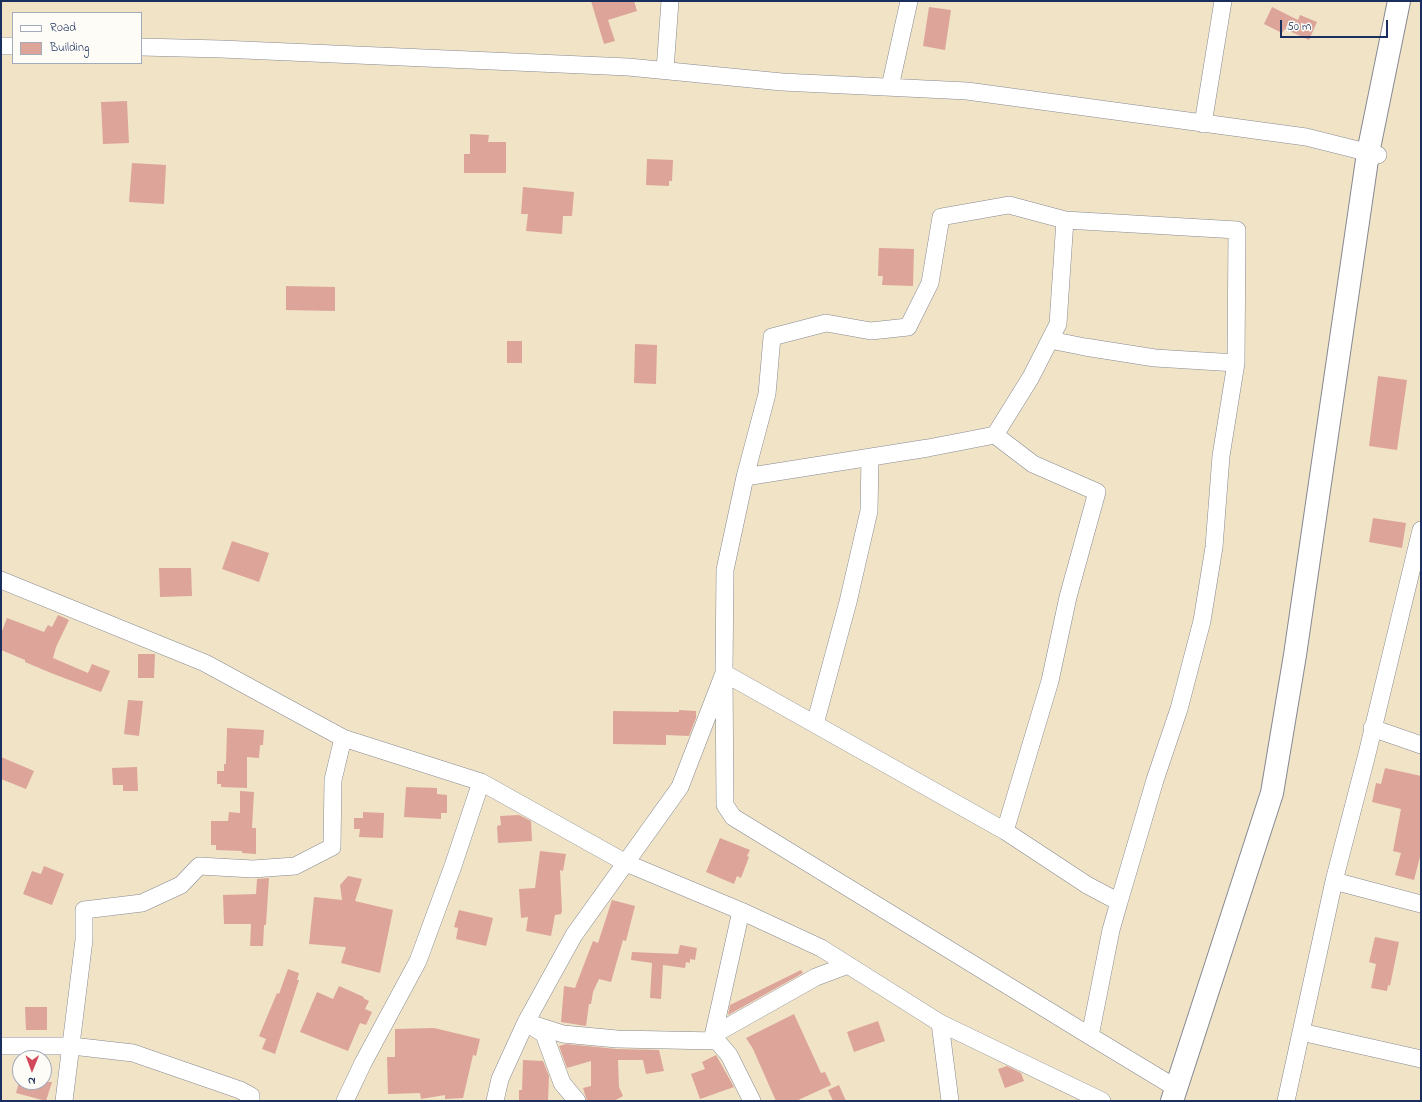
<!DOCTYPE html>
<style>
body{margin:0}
#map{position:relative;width:1422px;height:1102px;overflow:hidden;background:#f1e3c6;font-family:"Indie Flower",sans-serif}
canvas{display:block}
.frame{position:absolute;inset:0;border:2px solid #1b2f5e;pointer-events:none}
.legend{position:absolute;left:12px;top:12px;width:130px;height:52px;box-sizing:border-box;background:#fdfcf7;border:1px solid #a3aaba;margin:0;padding:5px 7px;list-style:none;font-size:12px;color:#1b2f5e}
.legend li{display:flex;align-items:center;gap:8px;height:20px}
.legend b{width:20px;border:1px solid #a3aaba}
.north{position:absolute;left:12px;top:1050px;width:40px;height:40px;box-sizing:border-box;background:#fdfcf7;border:1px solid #a3aaba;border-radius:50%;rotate:181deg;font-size:11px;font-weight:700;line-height:16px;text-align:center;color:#1b2f5e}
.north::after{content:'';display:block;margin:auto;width:14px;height:18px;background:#d1495b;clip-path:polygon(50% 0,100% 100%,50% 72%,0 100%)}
.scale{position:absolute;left:1280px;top:20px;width:108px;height:18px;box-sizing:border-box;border:2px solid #1b2f5e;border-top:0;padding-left:5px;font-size:12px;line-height:14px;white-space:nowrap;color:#1b2f5e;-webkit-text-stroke:3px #fdfcf7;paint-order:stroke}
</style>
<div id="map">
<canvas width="1422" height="1102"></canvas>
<div class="frame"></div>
<ul class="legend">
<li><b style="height:5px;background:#fff"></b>Road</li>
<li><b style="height:11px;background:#dda49a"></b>Building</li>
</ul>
<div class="north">N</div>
<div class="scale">50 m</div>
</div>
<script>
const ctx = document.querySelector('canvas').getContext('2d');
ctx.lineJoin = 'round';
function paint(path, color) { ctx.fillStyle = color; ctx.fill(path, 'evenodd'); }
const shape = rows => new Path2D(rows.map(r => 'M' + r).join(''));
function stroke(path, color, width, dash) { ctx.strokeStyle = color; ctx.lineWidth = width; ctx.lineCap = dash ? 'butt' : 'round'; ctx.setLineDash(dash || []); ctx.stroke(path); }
const building = shape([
 [591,1,634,1,637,11,608,20,615,41,604,44],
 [929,7,951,10,945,50,923,46],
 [1272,7,1298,20,1300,15,1317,22,1309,40,1285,29,1282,33,1264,24],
 [127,101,129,143,103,144,101,102],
 [470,134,489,135,488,142,506,142,506,173,464,173,464,154,470,154],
 [647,159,673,160,672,181,669,181,669,186,646,185],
 [132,163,166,165,164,204,129,202],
 [523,187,574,192,572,216,563,216,562,234,526,231,528,214,521,214],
 [879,248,914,249,913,286,882,285,883,276,878,276],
 [286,286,335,287,335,311,286,310],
 [507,341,522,341,522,363,507,363],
 [635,344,657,345,656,384,634,383],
 [1378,376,1407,380,1397,450,1369,446],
 [1373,518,1406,523,1402,548,1369,542],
 [232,541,269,553,259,582,222,569],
 [159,568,191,568,192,596,160,597],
 [58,615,69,620,56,647,53,658,88,673,92,664,110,671,101,692,51,673,25,662,25,660,1,650,1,634,7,618,44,632,48,625,52,627],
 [138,654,155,654,154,678,138,678],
 [128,700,143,701,139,736,124,734],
 [679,710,696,711,696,718,689,736,666,735,666,745,613,744,613,711,679,712],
 [227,728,264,730,263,745,260,745,259,758,247,757,247,788,221,787,221,784,217,784,217,771,224,771,224,764,226,764],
 [1,757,34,771,26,789,1,779],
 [137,767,138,791,123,791,123,785,113,785,112,768],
 [1385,768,1421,776,1421,853,1414,880,1395,875,1401,853,1393,851,1401,809,1372,802,1376,783,1381,784],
 [406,787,437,788,437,794,447,795,447,813,441,813,441,819,404,817],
 [240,791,254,792,252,828,256,828,256,854,242,853,242,851,216,850,216,845,211,845,211,821,228,821,229,812,240,813],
 [363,812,384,813,383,838,359,837,360,829,354,829,354,818,363,818],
 [519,815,531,821,532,841,498,843,497,826,501,825,500,816],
 [720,838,750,850,747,856,749,857,741,878,737,876,734,884,706,872],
 [540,851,566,854,563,871,560,870,562,911,561,914,555,915,551,936,526,931,528,917,521,918,519,889,535,888],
 [44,866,64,874,52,905,23,894,32,871,41,874],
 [348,876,362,879,355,901,393,910,380,973,341,963,346,947,309,944,314,897,342,900,340,885],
 [269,878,266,925,264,925,263,946,250,946,251,924,224,924,223,895,256,894,257,879],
 [612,900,635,906,626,941,623,940,611,982,599,979,593,992,591,1004,589,1004,586,1026,561,1022,564,986,575,988,593,941,598,943],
 [459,910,493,918,486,946,456,939,458,928,454,927],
 [1375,937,1399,942,1390,986,1388,985,1387,991,1371,988,1376,964,1369,962],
 [680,945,697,948,695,960,690,959,690,963,686,962,685,968,663,965,661,999,650,998,652,963,631,960,632,952,678,954],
 [288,969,299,973,297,980,299,980,275,1054,262,1049,266,1039,259,1036,277,993,279,994],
 [801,970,803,973,728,1015,730,1005],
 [339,986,364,997,363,998,369,1001,365,1009,372,1012,366,1025,360,1023,348,1051,300,1032,317,992,333,999],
 [25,1007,47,1007,47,1030,26,1030],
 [794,1014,821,1073,825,1072,831,1085,796,1101,776,1101,753,1049,746,1038],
 [878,1021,885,1041,854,1052,847,1032],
 [434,1028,480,1039,476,1056,473,1055,463,1098,445,1099,445,1095,421,1099,420,1093,388,1094,387,1057,395,1057,395,1029],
 [566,1044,617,1049,659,1050,664,1071,646,1074,643,1060,618,1060,619,1087,623,1096,614,1101,587,1101,583,1088,591,1086,591,1061,567,1068,559,1046],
 [716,1055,734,1087,700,1099,691,1074,705,1069,702,1062],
 [523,1060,543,1061,549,1076,548,1101,519,1101,519,1090,522,1090],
 [1007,1066,1021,1073,1024,1081,1005,1088,998,1069],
 [19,1082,52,1082,46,1101,16,1093],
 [839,1085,846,1101,833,1101,828,1090]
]);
const minor = shape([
 [1,46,13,46],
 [141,47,221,49,628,67,782,82,967,91,1306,137,1378,155],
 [665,70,670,1],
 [890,87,909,1],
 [1203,124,1223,1],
 [1050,340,1085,347,1155,358,1236,363],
 [995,435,1033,464,1097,492,1068,597,1050,681,1005,831],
 [745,477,767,394,772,337,826,323,871,331,908,327,930,283,941,217,1009,205,1065,220],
 [1,580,205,663,343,738,481,782,626,863,741,911,821,948,940,1023,1102,1101],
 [815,724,848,602,869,511,870,457],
 [1372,728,1421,745],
 [1334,881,1421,904],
 [526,1022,563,1034,617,1039,717,1041,729,1055,752,1101],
 [940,1023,950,1101],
 [530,1025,544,1034,562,1083,577,1101],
 [1301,1032,1421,1059],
 [713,1035,816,977,848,965],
 [1090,1036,733,817,725,805,724,673,1005,831,1087,885,1119,902,1111,930,1090,1036,1176,1088],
 [712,1041,741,911],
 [1,1046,72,1046,133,1053,240,1090,251,1096,251,1101],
 [64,1101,84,940,84,910,142,903,181,885,199,866,253,869,295,866,332,847,333,780,343,738],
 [345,1101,363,1063,418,961,453,866,481,782],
 [495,1101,500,1079,526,1022,574,935,680,787,724,673,725,570,745,477,928,448,995,435,1031,377,1058,324,1065,220,1237,230,1236,363,1221,456,1214,547,1202,621,1179,709,1155,780,1119,902],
 [1286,1101,1334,881,1367,754,1421,530]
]);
const major = shape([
 [1172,1101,1272,793,1295,655,1368,153,1399,1]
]);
paint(building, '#dda49a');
stroke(minor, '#868992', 18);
stroke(major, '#868992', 24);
stroke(minor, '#fff', 17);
stroke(major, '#fff', 22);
</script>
